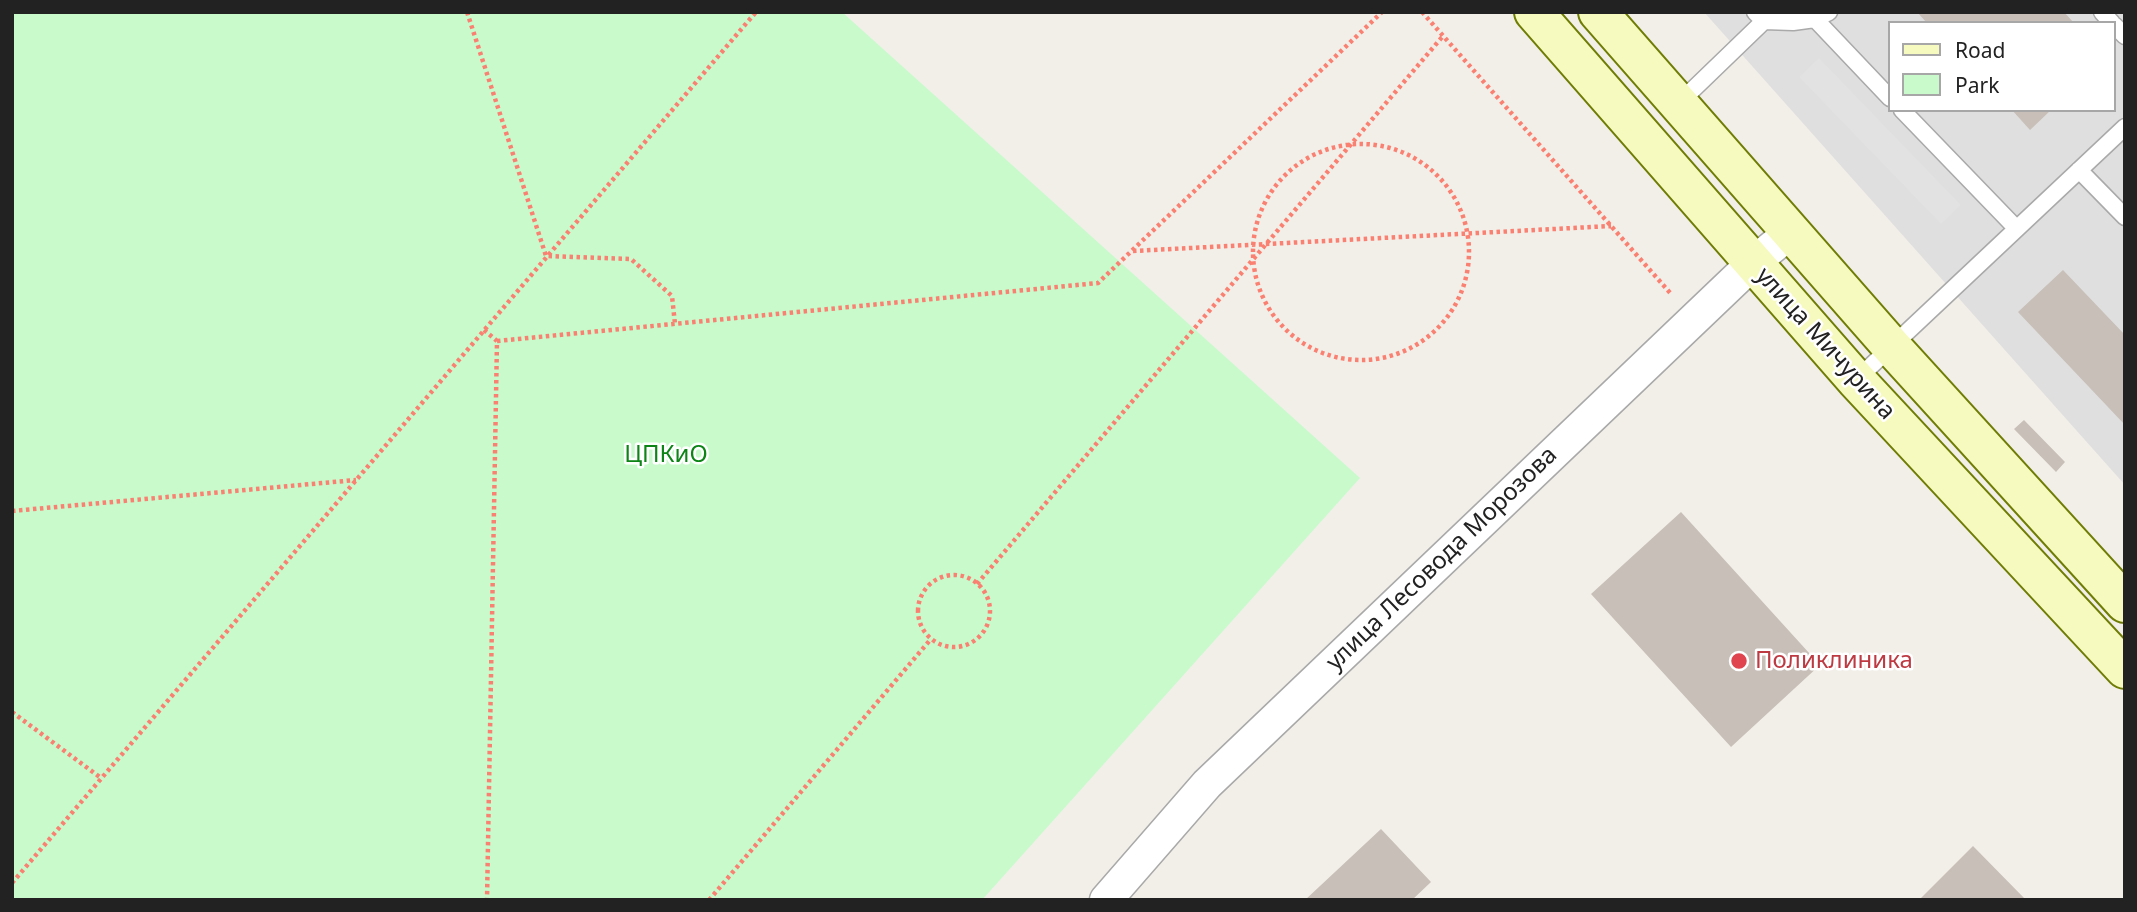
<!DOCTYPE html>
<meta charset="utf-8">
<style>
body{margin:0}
#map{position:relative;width:2137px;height:912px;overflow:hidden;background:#f2efe9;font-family:"Noto Sans",sans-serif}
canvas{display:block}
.frame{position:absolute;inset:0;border:14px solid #222;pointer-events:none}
.legend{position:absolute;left:1888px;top:21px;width:228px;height:91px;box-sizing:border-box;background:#fff;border:2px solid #a7a7a7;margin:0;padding:9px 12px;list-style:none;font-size:21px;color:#222}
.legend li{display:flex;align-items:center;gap:14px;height:35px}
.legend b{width:35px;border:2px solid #a7a7a7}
</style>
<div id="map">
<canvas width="2137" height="912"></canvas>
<div class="frame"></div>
<ul class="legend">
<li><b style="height:9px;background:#f7fabf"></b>Road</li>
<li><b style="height:19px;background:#c8facc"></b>Park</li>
</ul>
</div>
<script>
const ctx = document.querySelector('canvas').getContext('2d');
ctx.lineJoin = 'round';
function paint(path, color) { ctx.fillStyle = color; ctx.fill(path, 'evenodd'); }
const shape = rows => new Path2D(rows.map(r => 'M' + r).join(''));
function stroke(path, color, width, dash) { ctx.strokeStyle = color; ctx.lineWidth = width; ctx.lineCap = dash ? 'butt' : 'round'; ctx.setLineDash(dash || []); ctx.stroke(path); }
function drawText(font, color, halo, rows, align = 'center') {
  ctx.font = font + ' "Noto Sans",sans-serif'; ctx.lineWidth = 5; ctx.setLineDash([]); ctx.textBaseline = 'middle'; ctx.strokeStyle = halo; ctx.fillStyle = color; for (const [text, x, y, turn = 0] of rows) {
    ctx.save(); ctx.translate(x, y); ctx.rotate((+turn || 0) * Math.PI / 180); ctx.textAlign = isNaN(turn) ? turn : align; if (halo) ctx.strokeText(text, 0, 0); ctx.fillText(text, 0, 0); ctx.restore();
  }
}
const residential = shape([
 [1704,12,2125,12,2125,485],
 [1890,23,2114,23,2114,110,1890,110]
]);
const park = shape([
 [12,12,842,12,1360,478,982,900,12,900]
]);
const parking = shape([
 [1819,58,1961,205,1941,224,1799,77]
]);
const building = shape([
 [1917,12,2064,12,2074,23,1927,23],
 [2012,110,2051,110,2030,130],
 [2063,270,2125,335,2125,425,2018,312],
 [2024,420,2065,462,2056,472,2014,429],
 [1681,512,1820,665,1731,747,1591,594],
 [1381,829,1431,882,1412,900,1305,900],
 [1973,846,2026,900,1919,900]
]);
const path = shape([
 [467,12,546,256,631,259,672,296,675,324],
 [1422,12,1672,295],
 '1253 252a108 108 0 1 1 216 0a108 108 0 1 1-216 0Z',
 [1133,251,1611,226],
 [484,330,497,341,487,900],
 [497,341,1098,283,1382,12],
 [12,511,356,480],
 '918 611a36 36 0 1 1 72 0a36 36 0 1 1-72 0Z',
 [977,584,1443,36],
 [12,712,101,778],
 [12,883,756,12],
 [709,900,931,639]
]);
const lane = shape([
 [1755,12,1764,21,1793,22,1815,19,1829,12],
 [2102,12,2112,23],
 [1815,19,1890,98],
 [2114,25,2125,36],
 [1679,103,1764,21],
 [1902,110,2016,228],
 [2079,170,2125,217],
 [1856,380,2125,127]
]);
const street = shape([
 [1106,900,1207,784,1753,263,1792,231]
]);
const secondary = shape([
 [1534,12,1856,380,2125,669],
 [1598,12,1891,346,2125,603]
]);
const markers = [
 [1739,661,9,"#e0444e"]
];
const streetNames = [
 ["улица Мичурина",1825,344,48],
 ["улица Лесовода Морозова",1442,559,-44]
];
const parkNames = [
 ["ЦПКиО",666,455]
];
const healthNames = [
 ["Поликлиника",1755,661]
];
paint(residential, '#e0dfdf');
paint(park, '#c8facc');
paint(parking, '#e2e2e2');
paint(building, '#c7bfb8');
stroke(lane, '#a9a9a9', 19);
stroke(street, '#a9a9a9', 35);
stroke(secondary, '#707d05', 42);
stroke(path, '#fa8072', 4.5, [3.5, 3.5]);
stroke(lane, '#fff', 16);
stroke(street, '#fff', 32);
stroke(secondary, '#f7fabf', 38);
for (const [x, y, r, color] of markers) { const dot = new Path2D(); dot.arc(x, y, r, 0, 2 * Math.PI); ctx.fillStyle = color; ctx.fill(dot); stroke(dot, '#fff', 2.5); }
drawText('24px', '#222', '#fff', streetNames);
drawText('24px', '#0c8416', '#fff', parkNames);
drawText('24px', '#be3a42', '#fff', healthNames, 'left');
</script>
